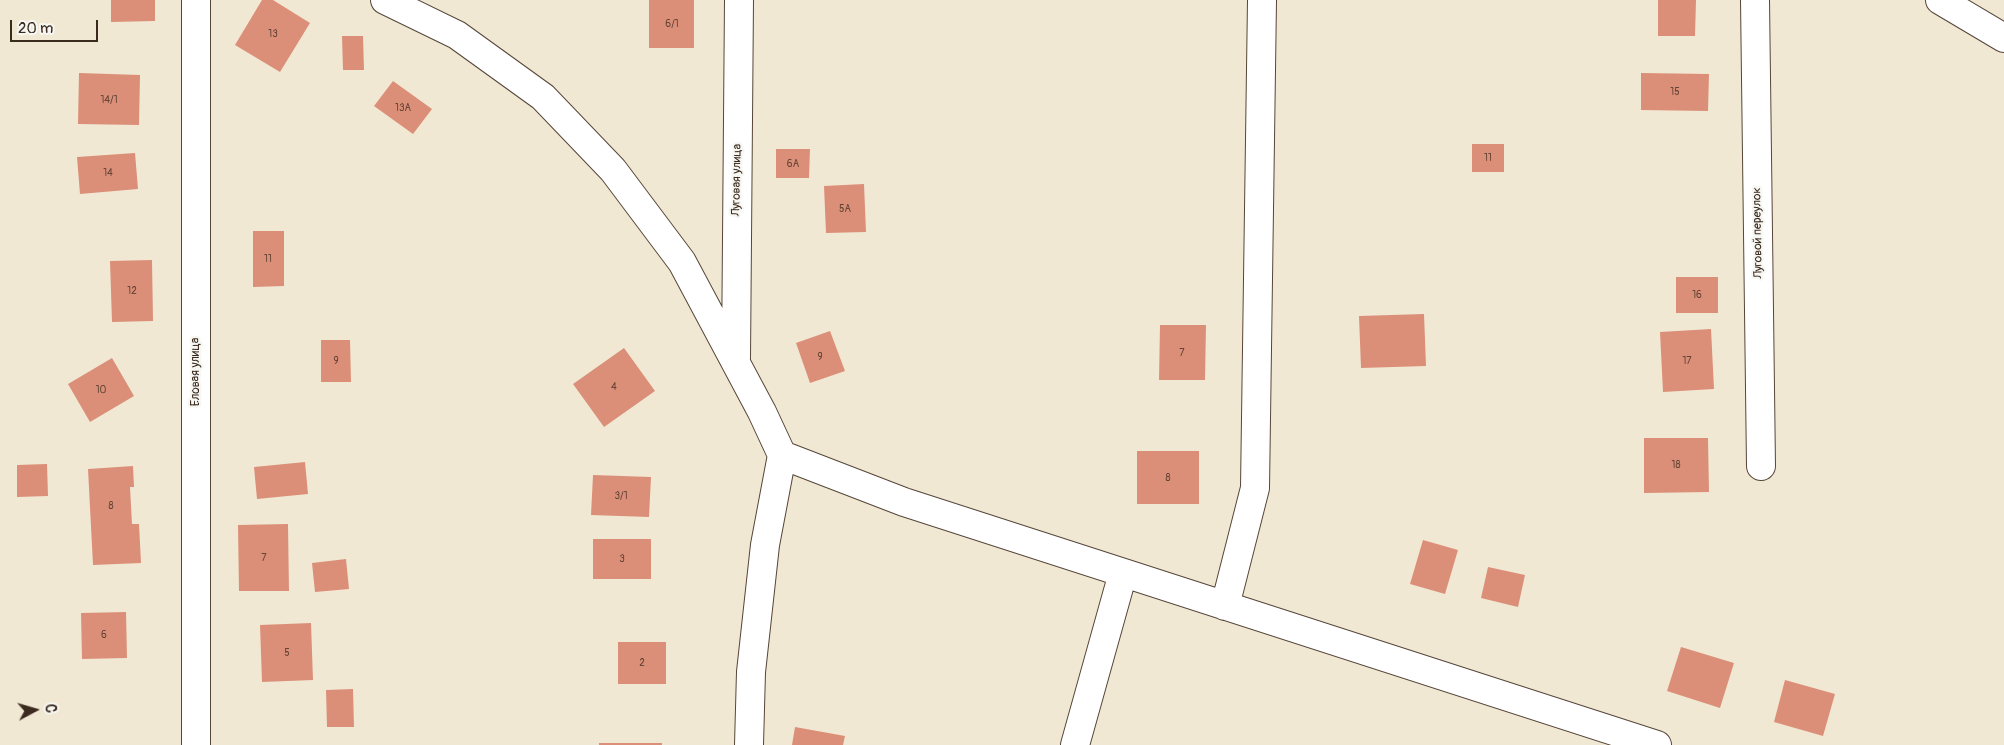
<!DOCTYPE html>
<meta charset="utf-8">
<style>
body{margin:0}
#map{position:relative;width:2004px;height:745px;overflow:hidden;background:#f1e8d4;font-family:Pangolin,sans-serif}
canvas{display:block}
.north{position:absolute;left:10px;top:685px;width:50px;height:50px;-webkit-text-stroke:4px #f6f6f2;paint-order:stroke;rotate:84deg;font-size:14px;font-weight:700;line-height:20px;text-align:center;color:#3b2a1e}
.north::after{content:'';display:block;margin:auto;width:18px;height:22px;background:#3b2a1e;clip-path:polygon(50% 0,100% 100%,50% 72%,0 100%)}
.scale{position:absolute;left:10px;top:20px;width:88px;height:22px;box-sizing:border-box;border:2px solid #3b2a1e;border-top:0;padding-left:6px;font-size:15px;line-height:18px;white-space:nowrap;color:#3b2a1e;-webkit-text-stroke:4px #f6f6f2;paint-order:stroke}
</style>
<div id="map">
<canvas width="2004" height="745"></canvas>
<div class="north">С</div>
<div class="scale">20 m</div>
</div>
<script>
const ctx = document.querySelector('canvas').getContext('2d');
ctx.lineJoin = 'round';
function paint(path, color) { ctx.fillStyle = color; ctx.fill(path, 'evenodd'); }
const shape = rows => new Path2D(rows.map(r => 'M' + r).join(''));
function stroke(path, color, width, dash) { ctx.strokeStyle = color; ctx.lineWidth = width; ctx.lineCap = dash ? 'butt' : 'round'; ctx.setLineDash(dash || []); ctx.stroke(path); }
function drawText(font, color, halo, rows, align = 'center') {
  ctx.font = font + ' Pangolin,sans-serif'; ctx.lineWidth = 4.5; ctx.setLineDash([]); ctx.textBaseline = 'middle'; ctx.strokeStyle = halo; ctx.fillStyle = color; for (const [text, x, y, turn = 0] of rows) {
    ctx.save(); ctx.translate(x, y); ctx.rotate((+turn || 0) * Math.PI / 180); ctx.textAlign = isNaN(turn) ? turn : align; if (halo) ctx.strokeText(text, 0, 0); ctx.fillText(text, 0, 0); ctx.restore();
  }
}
const building = shape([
 [111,0,155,0,155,21,111,22],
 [262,0,273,0,310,23,280,72,235,45],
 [649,0,694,0,694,48,649,48],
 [1658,0,1696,0,1695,36,1658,36],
 [342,36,363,36,364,70,343,70],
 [79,73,140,75,139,125,78,124],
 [1641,73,1709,74,1708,111,1641,110],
 [393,81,432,109,413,134,374,106],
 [1472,144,1504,144,1504,172,1472,172],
 [776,149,810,149,809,178,776,178],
 [135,153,138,189,80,194,77,157],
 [864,184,866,232,826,233,824,186],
 [253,231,284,231,284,286,253,287],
 [152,260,153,321,112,322,110,261],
 [1676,277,1718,277,1718,313,1676,313],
 [1424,314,1426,366,1361,368,1359,316],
 [1160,325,1206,325,1205,380,1159,380],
 [1711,329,1714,389,1663,392,1660,332],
 [830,331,845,371,810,383,796,343],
 [321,340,350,340,351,382,321,382],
 [624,348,655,391,604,427,573,384],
 [112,358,134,396,90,422,68,384],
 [1644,438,1708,438,1709,492,1644,493],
 [1137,451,1199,451,1199,504,1137,504],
 [305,462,308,494,257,499,254,467],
 [47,464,48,496,17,497,17,465],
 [133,466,134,487,130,487,132,524,139,524,141,563,93,565,88,469],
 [593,475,651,477,649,517,591,515],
 [288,524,289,591,239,591,238,525],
 [593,539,651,539,651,579,593,579],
 [1423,540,1458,550,1445,594,1410,584],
 [346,559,349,589,315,592,312,563],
 [1488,567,1525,575,1518,607,1481,598],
 [126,612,127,658,82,659,81,613],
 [311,623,313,680,262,682,260,625],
 [618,642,666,642,666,684,618,684],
 [1681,647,1734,663,1720,708,1667,691],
 [1785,680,1835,694,1823,736,1774,722],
 [353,689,354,727,327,727,326,690],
 [795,727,845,736,843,745,792,745],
 [599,743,662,743,662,745,599,745]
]);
const minor = shape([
 [196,0,196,745],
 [385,0,457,35,543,97,613,170,682,262,762,412,782,455,765,545,751,672,749,745],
 [1755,0,1761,466],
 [1940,0,2004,38],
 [736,358,739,0],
 [782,455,904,502,1657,745],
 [1225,606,1255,488,1262,0],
 [1075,745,1123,573]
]);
const numberNames = [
 ["6/1",672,24],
 ["13",273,34],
 ["15",1675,92],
 ["14/1",109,100],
 ["13А",403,108],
 ["11",1488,158],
 ["6А",793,164],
 ["14",108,173],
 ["5А",845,209],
 ["11",268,259],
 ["12",132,291],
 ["16",1697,295],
 ["7",1182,353],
 ["9",820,357],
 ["9",336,361],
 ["17",1687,361],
 ["4",614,387],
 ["10",101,390],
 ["18",1676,465],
 ["8",1168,478],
 ["3/1",621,496],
 ["8",111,506],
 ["7",264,558],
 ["3",622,559],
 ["6",104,635],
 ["5",287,653],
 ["2",642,663]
];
const streetNames = [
 ["Луговая улица",737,180,-89],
 ["Луговой переулок",1758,233,-91],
 ["Еловая улица",196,372,-90]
];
paint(building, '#db8f78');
stroke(minor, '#564639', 30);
stroke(minor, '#fff', 28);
drawText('10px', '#634334', null, numberNames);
drawText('12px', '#3b2a1e', '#f6f6f2', streetNames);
</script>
